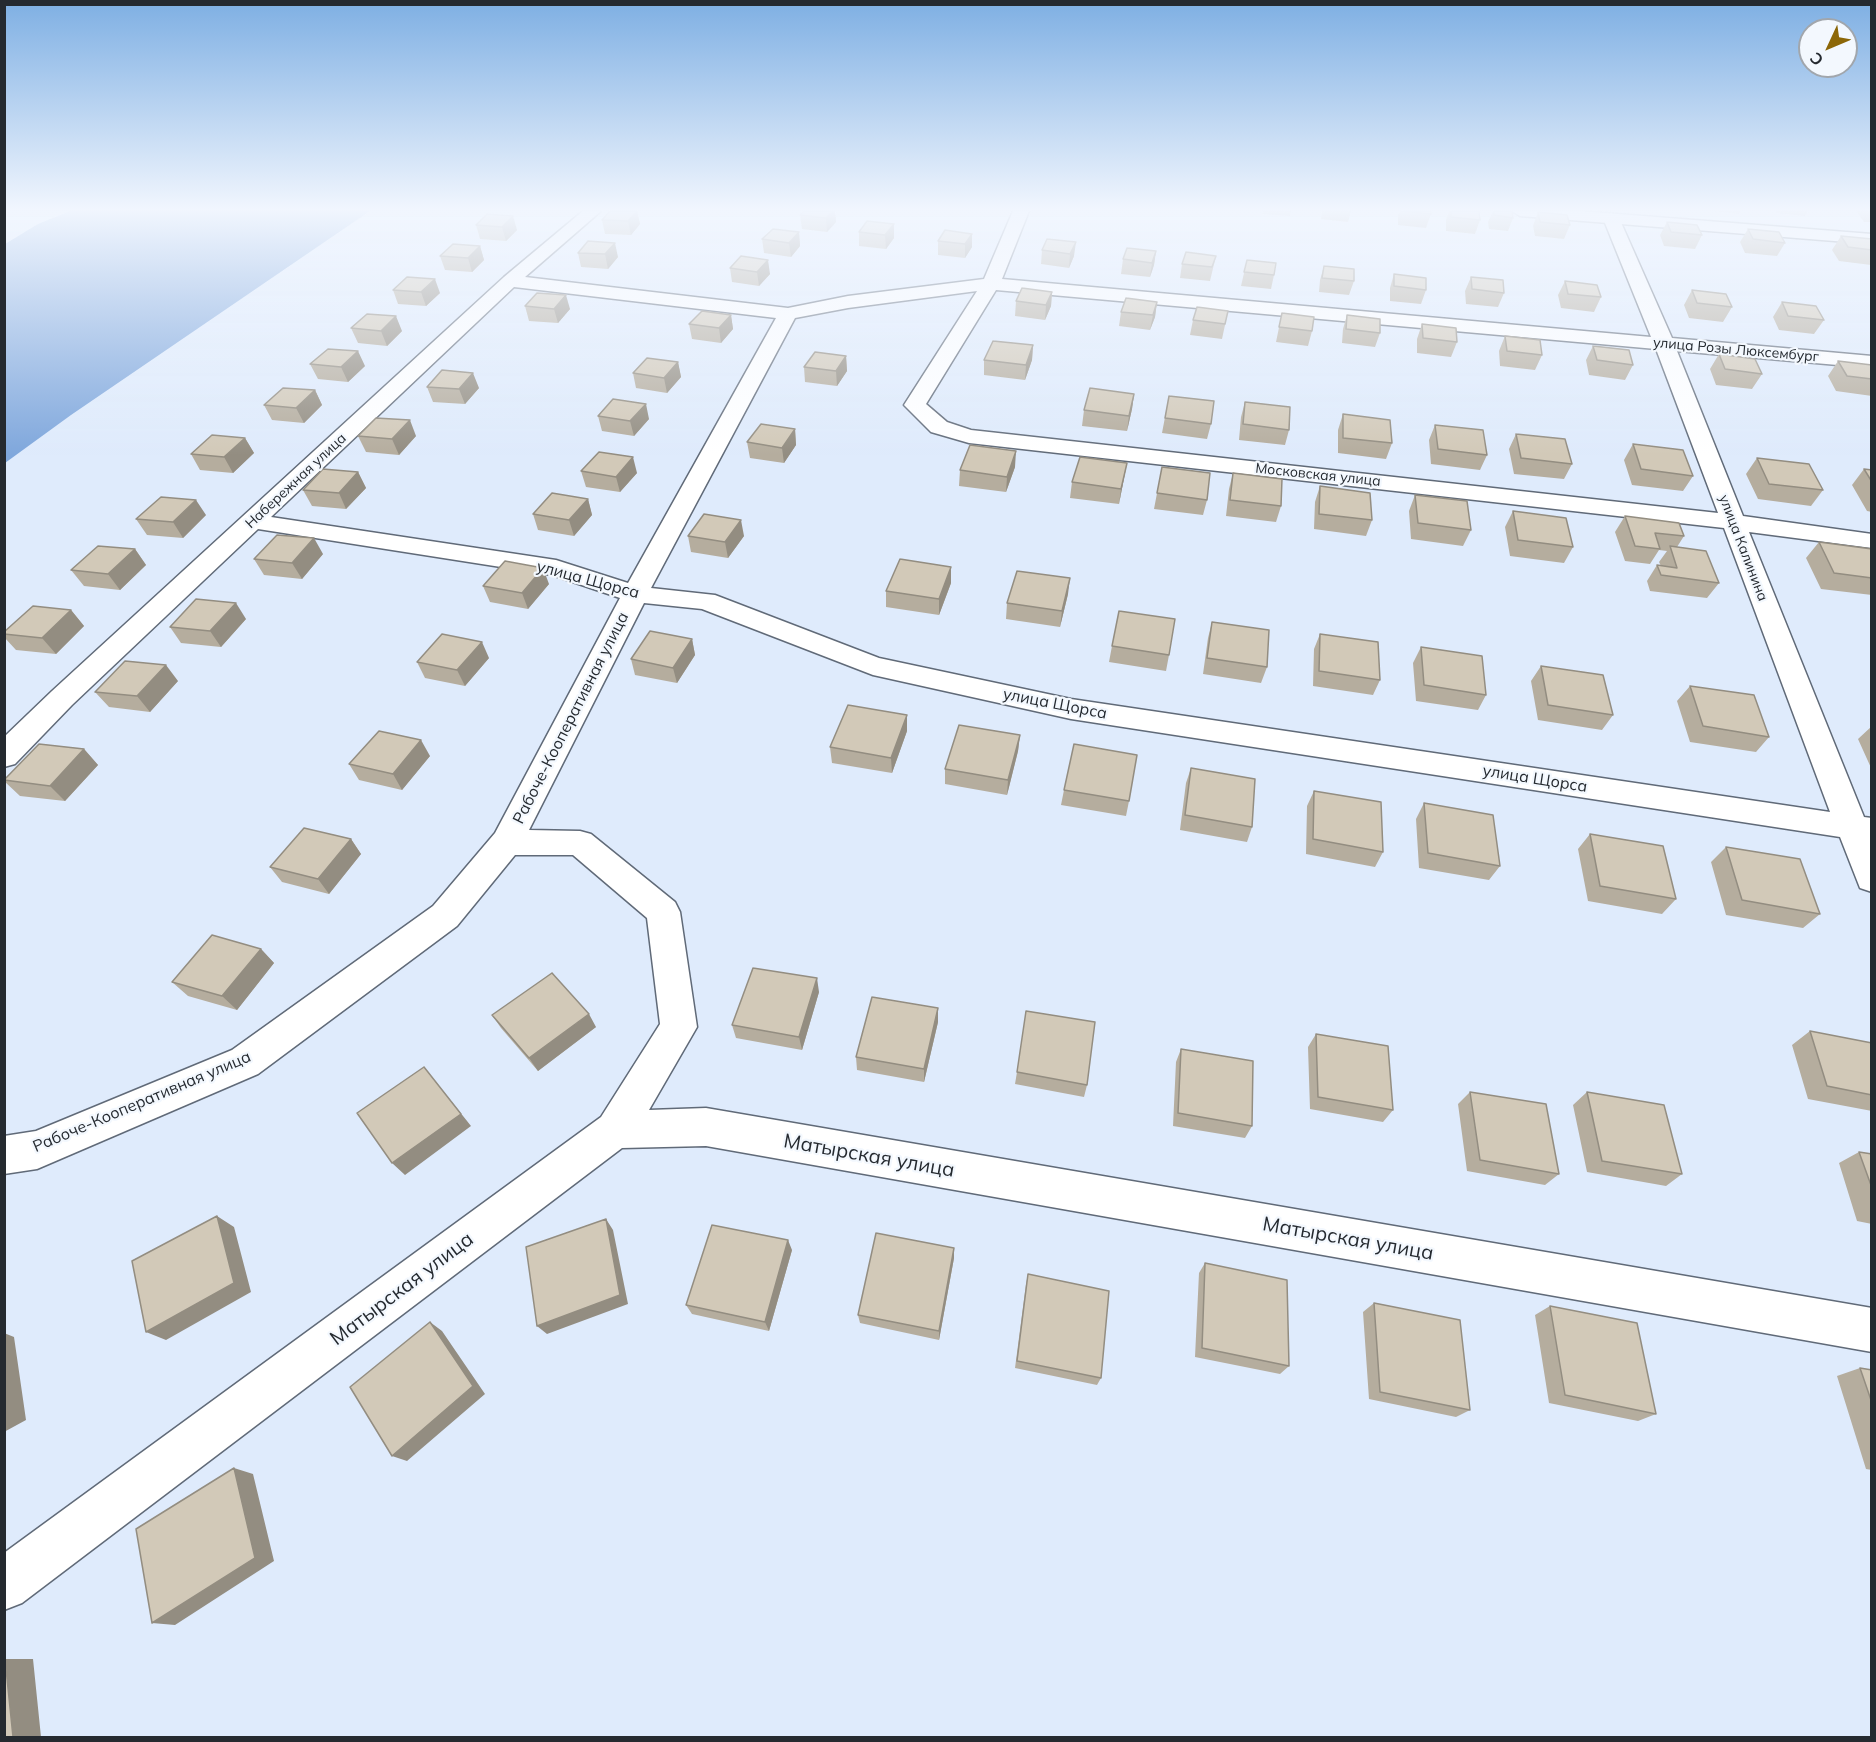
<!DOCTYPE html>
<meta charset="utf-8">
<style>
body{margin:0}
#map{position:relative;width:1876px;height:1742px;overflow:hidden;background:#dfebfc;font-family:Mulish,sans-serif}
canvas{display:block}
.frame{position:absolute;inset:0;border:6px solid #252a30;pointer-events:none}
.north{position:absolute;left:1798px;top:18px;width:60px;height:60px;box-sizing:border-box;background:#f3f8fe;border:2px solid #a1a6ac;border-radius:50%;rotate:226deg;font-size:16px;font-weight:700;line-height:24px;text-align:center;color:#252a30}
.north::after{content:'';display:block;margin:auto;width:21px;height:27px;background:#8c6708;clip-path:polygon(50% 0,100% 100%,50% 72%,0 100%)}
</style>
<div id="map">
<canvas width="1876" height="1742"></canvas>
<div class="frame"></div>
<div class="north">С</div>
</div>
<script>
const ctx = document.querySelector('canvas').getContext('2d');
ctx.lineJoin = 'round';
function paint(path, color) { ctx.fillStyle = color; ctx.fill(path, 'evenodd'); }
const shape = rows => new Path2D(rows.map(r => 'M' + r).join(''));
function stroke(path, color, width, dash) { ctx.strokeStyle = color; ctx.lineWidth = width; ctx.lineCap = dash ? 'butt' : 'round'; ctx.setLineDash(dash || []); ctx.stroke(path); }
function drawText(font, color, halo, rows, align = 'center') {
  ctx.font = font + ' Mulish,sans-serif'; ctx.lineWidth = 4.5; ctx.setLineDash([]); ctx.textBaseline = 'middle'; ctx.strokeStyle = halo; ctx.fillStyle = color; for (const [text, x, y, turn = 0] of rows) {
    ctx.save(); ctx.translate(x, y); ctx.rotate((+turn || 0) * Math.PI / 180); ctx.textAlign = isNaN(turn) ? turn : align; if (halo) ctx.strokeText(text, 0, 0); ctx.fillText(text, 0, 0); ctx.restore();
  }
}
const water = shape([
 [70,211,370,211,71,415,5,463,5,244,38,224]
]);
const minor = shape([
 [583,211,601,211,525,277,788,308,848,296,984,279,1013,211,1029,211,1002,279,1651,337,1603,218,1611,213,1619,218,1672,338,1872,356,1872,368,1677,351,1743,516,1872,534,1872,548,1749,532,1864,817,1872,818,1872,892,1860,888,1840,837,1071,719,873,675,702,609,644,603,529,830,580,831,591,834,675,902,680,912,697,1027,649,1110,706,1108,1872,1308,1872,1352,706,1146,622,1148,22,1603,4,1610,4,1553,601,1117,660,1024,647,918,573,855,515,855,457,926,258,1074,37,1169,4,1174,4,1136,36,1131,232,1050,433,906,495,833,620,598,552,575,258,529,72,705,15,764,4,767,4,737,52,691,504,277,583,211],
 [514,287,776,318,628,583,556,560,271,517,514,287],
 [996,290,1656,349,1718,513,971,430,947,422,926,404,996,290],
 [977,291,904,405,931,432,969,443,1724,528,1830,812,1071,699,879,658,715,595,651,588,795,318,848,308,977,291]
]);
const secondary = shape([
 [1512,211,1580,211,1872,234,1872,244,1520,216,1512,211]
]);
const wall = shape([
 [637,211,640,224,631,235,605,234,602,220],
 [804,211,835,211,836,222,827,232,802,229,800,215],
 [1263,211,1291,211,1290,216,1262,214],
 [1322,211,1351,211,1348,222,1321,219],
 [1400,211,1431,211,1431,214,1426,228,1398,225,1398,215],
 [1449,211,1479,211,1480,220,1475,234,1446,231,1446,220],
 [1493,211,1512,211,1513,218,1508,231,1489,229,1488,222],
 [1712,211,1741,211,1739,214],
 [1775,211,1808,211,1805,216,1776,213],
 [1858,211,1872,211,1872,222,1864,222,1857,212],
 [1538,212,1570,225,1564,239,1535,236,1533,226],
 [487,214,517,230,506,241,480,239,476,225],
 [1667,222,1702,235,1695,249,1664,246,1660,235],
 [894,224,894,238,886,249,859,246,859,232],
 [1748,229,1785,243,1777,256,1745,253,1740,242],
 [945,230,972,247,965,258,938,255,938,241],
 [799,232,800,246,791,257,764,253,762,239],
 [1841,236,1872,239,1871,265,1839,261,1832,250],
 [1047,239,1074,256,1069,268,1041,264,1042,250],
 [588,241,618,257,608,269,581,267,578,253],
 [480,246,484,260,472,272,445,270,440,256],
 [1156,251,1154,265,1150,277,1121,274,1123,259],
 [741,256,770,274,759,286,732,282,730,268],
 [1216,256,1210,281,1180,278,1182,264],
 [1247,260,1274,275,1271,289,1241,286],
 [1324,266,1354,281,1349,295,1319,292,1320,280],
 [1394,274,1426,290,1421,304,1390,301,1390,288],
 [1471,277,1504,293,1498,307,1466,304,1465,291],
 [1565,281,1601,297,1594,312,1561,308,1558,295],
 [393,290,440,293,426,306,398,304],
 [1692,290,1732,307,1723,322,1689,318,1684,305],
 [1052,292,1051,306,1045,320,1015,316,1016,301],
 [1157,302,1155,317,1150,330,1119,326,1121,312],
 [1782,302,1824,320,1814,334,1779,330,1773,317],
 [525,306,570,309,558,323,529,321],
 [1228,311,1222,339,1190,335,1193,320],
 [1282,313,1312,331,1308,346,1276,342],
 [731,315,733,329,721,343,692,339,689,324],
 [1347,315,1380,333,1375,347,1342,343,1343,329],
 [1422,324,1457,342,1451,357,1417,353,1417,339],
 [351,328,402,331,387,346,358,343],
 [1505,336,1542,355,1535,370,1500,366,1499,351],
 [1033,345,1032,360,1025,380,984,375,984,360],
 [1593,346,1633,365,1625,380,1589,375,1586,360],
 [1719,354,1762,374,1752,389,1716,385,1710,369],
 [846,356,847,371,837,386,805,382,804,367],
 [1838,361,1872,365,1872,396,1836,391,1828,376],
 [678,362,681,377,667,393,636,388,633,373],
 [310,364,365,366,348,382,318,379],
 [427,387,479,388,465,404,433,402],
 [315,390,322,405,304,423,272,420,264,405],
 [1134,394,1132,409,1127,431,1082,426,1084,410],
 [1169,396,1211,424,1207,439,1162,433],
 [1245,402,1289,430,1285,445,1239,440,1241,417],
 [1343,414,1392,443,1386,459,1338,453,1338,430],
 [598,416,649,419,634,436,602,431],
 [1435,425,1487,455,1480,470,1431,464,1429,440],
 [795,429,796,445,784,463,750,458,747,442],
 [1516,434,1572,464,1564,479,1514,474,1509,449],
 [358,436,416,436,399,455,366,452],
 [245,438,254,453,233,473,200,470,191,454],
 [1633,444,1693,476,1683,491,1632,485,1624,460],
 [1757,458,1823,490,1811,506,1758,499,1746,474],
 [1127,463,1119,504,1070,498,1072,482],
 [1015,467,1006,492,959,486,960,470],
 [1162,467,1207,500,1203,515,1154,509],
 [1864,469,1872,470,1872,512,1867,511,1852,485],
 [581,471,637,473,620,492,586,487],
 [358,472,366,488,346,509,312,506,303,490],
 [1233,473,1281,506,1276,522,1226,516,1229,489],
 [1320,486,1372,520,1366,536,1314,529,1315,502],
 [1415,495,1471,530,1463,546,1411,539,1409,511],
 [588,499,592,515,574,536,538,530,533,514],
 [1513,511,1573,547,1564,563,1510,556,1505,527],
 [206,515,183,538,147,535,136,519],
 [1625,516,1684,536,1677,547,1719,583,1707,598,1650,591,1647,581,1657,565,1661,566,1659,562,1667,551,1659,550,1650,564,1625,561,1615,532],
 [688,536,744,536,728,558,691,552],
 [1819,542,1872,549,1872,595,1821,589,1806,558],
 [135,549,146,565,120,590,84,586,71,570],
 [323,554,302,579,264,575,254,559],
 [951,583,939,615,886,607,886,591],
 [549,584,528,609,490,602,483,586],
 [1068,594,1060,627,1006,619,1007,603],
 [71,610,84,626,56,654,16,650,4,637,4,632],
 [246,619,221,647,181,643,170,627],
 [1212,622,1267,667,1261,683,1203,674,1208,638],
 [1320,634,1380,680,1373,695,1313,686,1314,649],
 [692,639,695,655,677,683,635,675,631,659],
 [1112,646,1169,655,1166,671,1109,662],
 [1421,647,1486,695,1478,710,1416,701,1413,663],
 [489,658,465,686,425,678,417,662],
 [1541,666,1613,715,1602,730,1538,720,1531,681],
 [178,681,150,712,109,707,95,692],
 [1690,686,1769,737,1756,752,1690,742,1677,701],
 [1872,726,1872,770,1858,739],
 [907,731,892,773,832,763,830,747],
 [1020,735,1018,751,1007,795,945,784,945,769],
 [84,749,98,765,65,801,20,796,4,781],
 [430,756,402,790,359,780,349,764],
 [1191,768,1252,827,1247,842,1180,830,1186,783],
 [1064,790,1129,801,1126,816,1061,805],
 [1314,791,1383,852,1375,867,1306,854,1307,806],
 [1424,803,1500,866,1489,880,1419,868,1416,819],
 [1590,834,1676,899,1662,914,1588,901,1578,849],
 [351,839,361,854,329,894,282,882,270,867],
 [1726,847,1820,914,1803,928,1726,915,1711,862],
 [261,949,274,963,237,1010,188,996,172,982],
 [819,992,802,1050,736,1038,732,1025],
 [492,1015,596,1027,538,1071,501,1028],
 [938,1022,924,1082,857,1070,856,1057],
 [1810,1031,1872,1095,1872,1111,1808,1099,1792,1045],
 [1316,1034,1393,1110,1383,1122,1310,1109,1308,1047],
 [1181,1049,1252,1126,1245,1138,1173,1126,1176,1062],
 [1017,1072,1087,1085,1084,1097,1015,1084],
 [1470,1092,1559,1174,1545,1185,1467,1171,1458,1104],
 [1587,1092,1682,1174,1666,1186,1587,1172,1573,1105],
 [1859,1152,1872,1154,1872,1224,1857,1221,1839,1163],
 [954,1248,954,1258,939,1340,860,1323,858,1315],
 [792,1250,769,1331,692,1314,686,1305],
 [1205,1263,1289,1366,1280,1374,1195,1357,1199,1273],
 [1028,1274,1101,1378,1097,1385,1015,1368,1026,1284],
 [1374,1303,1470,1410,1456,1417,1369,1399,1363,1312],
 [1550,1306,1656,1414,1638,1421,1549,1403,1535,1315],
 [1860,1368,1872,1370,1872,1470,1866,1469,1837,1376]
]);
const shadedWall = shape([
 [637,211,640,224,631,235,628,221],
 [833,211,835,211,836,222,827,232,826,218],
 [513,216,517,230,506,241,502,227],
 [894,224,894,238,886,249,885,235],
 [799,232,800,246,791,257,789,243],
 [972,234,972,247,965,258,965,244],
 [1076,242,1074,256,1069,268,1070,254],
 [615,243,618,257,608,269,605,254],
 [480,246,484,260,472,272,468,258],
 [1156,251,1154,265,1150,277,1152,263],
 [768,260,770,274,759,286,757,272],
 [435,279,440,293,426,306,421,292],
 [1052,292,1051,306,1045,320,1046,305],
 [566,295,570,309,558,323,554,309],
 [1157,302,1155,317,1150,330,1153,315],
 [731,315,733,329,721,343,719,328],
 [396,316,402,331,387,346,381,331],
 [1033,345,1032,360,1025,380,1026,365],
 [358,351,365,366,348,382,341,367],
 [846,356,847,371,837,386,836,371],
 [678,362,681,377,667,393,664,378],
 [473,373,479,388,465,404,459,389],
 [315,390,322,405,304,423,296,408],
 [1134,394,1132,409,1127,431,1129,416],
 [646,404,649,419,634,436,630,421],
 [410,420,416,436,399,455,392,439],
 [795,429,796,445,784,463,782,448],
 [245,438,254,453,233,473,224,457],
 [1016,451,1015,467,1006,492,1007,477],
 [633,457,637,473,620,492,616,477],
 [1127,463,1124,478,1119,504,1121,489],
 [358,472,366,488,346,509,339,493],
 [588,499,592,515,574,536,569,520],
 [196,500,206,515,183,538,173,522],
 [741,520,744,536,728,558,725,542],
 [314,538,323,554,302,579,292,563],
 [135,549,146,565,120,590,108,574],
 [951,567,951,583,939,615,939,599],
 [543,568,549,584,528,609,522,593],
 [1070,578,1068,594,1060,627,1062,611],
 [236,603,246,619,221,647,210,631],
 [71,610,84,626,56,654,42,638],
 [692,639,695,655,677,683,673,668],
 [482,642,489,658,465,686,457,670],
 [166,665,178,681,150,712,137,696],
 [907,715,907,731,892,773,891,758],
 [1020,735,1018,751,1007,795,1008,780],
 [421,740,430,756,402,790,393,774],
 [84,749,98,765,65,801,50,786],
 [351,839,361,854,329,894,318,879],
 [261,949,274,963,237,1010,222,996],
 [817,978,819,992,802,1050,799,1037],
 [938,1008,938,1022,924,1082,924,1069],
 [589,1014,596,1027,538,1071,529,1058],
 [424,1067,471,1126,405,1175,392,1163],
 [217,1216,234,1227,251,1292,166,1340,146,1332],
 [606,1219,613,1230,628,1304,547,1334,537,1326],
 [788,1240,792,1250,769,1331,765,1322],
 [954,1248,954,1258,939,1340,939,1331],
 [430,1322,442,1331,485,1394,407,1461,392,1456],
 [4,1333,14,1337,26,1420,4,1432],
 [234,1468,253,1474,274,1561,175,1625,152,1623],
 [5,1659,33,1659,41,1737,13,1737]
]);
const building = shape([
 [610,211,637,211,628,221,602,220,610,211],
 [804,211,833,211,826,218,800,215,804,211],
 [1403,211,1431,211,1431,214,1403,211],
 [1451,211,1479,211,1480,220,1451,217,1451,211],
 [1494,211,1512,211,1513,218,1494,215,1494,211],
 [1538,212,1567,215,1570,225,1540,222,1538,212],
 [487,214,513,216,502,227,476,225,487,214],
 [867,221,894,224,885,235,859,232,867,221],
 [1667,222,1697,225,1702,235,1671,232,1667,222],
 [773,229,799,232,789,243,762,239,773,229],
 [1748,229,1779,232,1785,243,1753,239,1748,229],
 [945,230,972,234,965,244,938,241,945,230],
 [1841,236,1872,239,1872,250,1848,247,1841,236],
 [1047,239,1076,242,1070,254,1042,250,1047,239],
 [588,241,615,243,605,254,578,253,588,241],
 [453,244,480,246,468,258,440,256,453,244],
 [1127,248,1156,251,1152,263,1123,259,1127,248],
 [1186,252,1216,256,1212,267,1182,264,1186,252],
 [741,256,768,260,757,272,730,268,741,256],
 [1247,260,1276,263,1274,275,1244,272,1247,260],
 [1324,266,1354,269,1354,281,1322,278,1324,266],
 [1394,274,1426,278,1426,290,1394,286,1394,274],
 [407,277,435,279,421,292,393,290,407,277],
 [1471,277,1503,280,1504,293,1472,289,1471,277],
 [1565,281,1597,285,1601,297,1568,294,1565,281],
 [1022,288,1052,292,1046,305,1016,301,1022,288],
 [1692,290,1726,294,1732,307,1697,303,1692,290],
 [537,293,566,295,554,309,525,306,537,293],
 [1126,298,1157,302,1153,315,1121,312,1126,298],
 [1782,302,1816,306,1824,320,1788,316,1782,302],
 [1197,307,1228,311,1225,324,1193,320,1197,307],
 [702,311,731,315,719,328,689,324,702,311],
 [1282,313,1314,317,1312,331,1279,327,1282,313],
 [367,314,396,316,381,331,351,328,367,314],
 [1347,315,1380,319,1380,333,1346,329,1347,315],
 [1422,324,1456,328,1457,342,1423,338,1422,324],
 [1505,336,1540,340,1542,355,1507,351,1505,336],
 [993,341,1033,345,1026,365,984,360,993,341],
 [1593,346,1629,350,1633,365,1597,360,1593,346],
 [328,349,358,351,341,367,310,364,328,349],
 [815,352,846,356,836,371,804,367,815,352],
 [1719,354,1755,359,1762,374,1725,369,1719,354],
 [647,358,678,362,664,378,633,373,647,358],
 [1838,361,1872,365,1872,379,1847,376,1838,361],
 [442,370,473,373,459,389,427,387,442,370],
 [283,388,315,390,296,408,264,405,283,388],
 [1090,388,1134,394,1129,416,1084,410,1090,388],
 [1169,396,1214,401,1211,424,1165,418,1169,396],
 [613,399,646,404,630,421,598,416,613,399],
 [1245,402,1290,407,1289,430,1243,424,1245,402],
 [1343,414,1390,420,1392,443,1343,438,1343,414],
 [376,418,410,420,392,439,358,436,376,418],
 [761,424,795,429,782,448,747,442,761,424],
 [1435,425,1483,430,1487,455,1438,449,1435,425],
 [1516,434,1565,439,1572,464,1521,458,1516,434],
 [212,435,245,438,224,457,191,454,212,435],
 [1633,444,1683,450,1693,476,1641,469,1633,444],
 [970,445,1016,451,1007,477,960,470,970,445],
 [599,452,633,457,616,477,581,471,599,452],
 [1080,457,1127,463,1121,489,1072,482,1080,457],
 [1757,458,1809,464,1823,490,1769,484,1757,458],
 [1162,467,1210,473,1207,500,1157,493,1162,467],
 [323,469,358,472,339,493,303,490,323,469],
 [1864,469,1872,470,1872,482,1864,469],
 [1233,473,1282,479,1281,506,1230,500,1233,473],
 [1320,486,1370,493,1372,520,1319,514,1320,486],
 [552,493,588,499,569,520,533,514,552,493],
 [1415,495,1467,501,1471,530,1418,523,1415,495],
 [161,497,196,500,173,522,136,519,161,497],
 [1513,511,1566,518,1573,547,1518,540,1513,511],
 [704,514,741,520,725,542,688,536,704,514],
 [1625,516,1679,523,1684,536,1655,533,1660,549,1635,546,1625,516],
 [277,535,314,538,292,563,254,559,277,535],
 [1819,542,1872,549,1872,578,1834,573,1819,542],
 [98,546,135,549,108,574,71,570,98,546],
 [1670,546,1706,551,1719,583,1661,575,1657,565,1677,568,1670,546],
 [900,559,951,567,939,599,886,591,900,559],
 [505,561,543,568,522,593,483,586,505,561],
 [1017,571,1070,578,1062,611,1007,603,1017,571],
 [196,599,236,603,210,631,170,627,196,599],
 [33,606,71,610,42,638,4,634,4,632,33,606],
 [1119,611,1175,619,1169,655,1112,646,1119,611],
 [1212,622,1269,630,1267,667,1207,658,1212,622],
 [650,631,692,639,673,668,631,659,650,631],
 [442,634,482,642,457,670,417,662,442,634],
 [1320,634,1378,642,1380,680,1319,671,1320,634],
 [1421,647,1482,656,1486,695,1424,685,1421,647],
 [125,661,166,665,137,696,95,692,125,661],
 [1541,666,1603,675,1613,715,1548,705,1541,666],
 [1690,686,1754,695,1769,737,1703,726,1690,686],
 [848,705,907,715,891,758,830,747,848,705],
 [959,725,1020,735,1008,780,945,769,959,725],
 [379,731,421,740,393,774,349,764,379,731],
 [39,744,84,749,50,786,4,780,39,744],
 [1074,744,1137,755,1129,801,1064,790,1074,744],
 [1191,768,1255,779,1252,827,1185,815,1191,768],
 [1314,791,1381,802,1383,852,1313,839,1314,791],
 [1424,803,1493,815,1500,866,1428,853,1424,803],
 [304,828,351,839,318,879,270,867,304,828],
 [1590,834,1663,846,1676,899,1600,886,1590,834],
 [1726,847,1800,859,1820,914,1742,900,1726,847],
 [212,935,261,949,222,996,172,982,212,935],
 [753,968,817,978,799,1037,732,1025,753,968],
 [552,973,589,1014,529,1058,492,1015,552,973],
 [872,997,938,1008,924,1069,856,1057,872,997],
 [1026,1011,1095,1022,1087,1085,1017,1072,1026,1011],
 [1810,1031,1872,1043,1872,1095,1827,1086,1810,1031],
 [1316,1034,1388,1046,1393,1110,1318,1097,1316,1034],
 [1181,1049,1253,1061,1252,1126,1178,1113,1181,1049],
 [424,1067,461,1114,392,1163,357,1113,424,1067],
 [1470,1092,1546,1104,1559,1174,1480,1160,1470,1092],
 [1587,1092,1664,1105,1682,1174,1602,1161,1587,1092],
 [1859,1152,1872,1154,1872,1188,1859,1152],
 [217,1216,234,1283,146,1332,132,1261,217,1216],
 [606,1219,620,1295,537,1326,526,1247,606,1219],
 [712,1225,788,1240,765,1322,686,1305,712,1225],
 [876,1233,954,1248,939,1331,858,1315,876,1233],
 [1205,1263,1287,1280,1289,1366,1202,1348,1205,1263],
 [1028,1274,1109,1291,1101,1378,1017,1361,1028,1274],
 [1374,1303,1460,1320,1470,1410,1380,1392,1374,1303],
 [1550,1306,1637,1323,1656,1414,1565,1395,1550,1306],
 [430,1322,473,1386,392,1456,350,1387,430,1322],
 [1860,1368,1872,1370,1872,1403,1860,1368],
 [234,1468,255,1558,152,1623,136,1529,234,1468],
 [4,1659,5,1659,13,1737,4,1737,4,1659]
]);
const farStreetnames = [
 ["улица Розы Люксембург",1736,350,5],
 ["Московская улица",1318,475,6],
 ["Набережная улица",296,481,-43],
 ["улица Калинина",1743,548,69]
];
const streetNames = [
 ["улица Щорса",588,580,15],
 ["улица Щорса",1055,704,11],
 ["Рабоче-Кооперативная улица",571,718,-63],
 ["улица Щорса",1535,779,9],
 ["Рабоче-Кооперативная улица",142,1102,-23]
];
const nearStreetnames = [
 ["Матырская улица",869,1156,10],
 ["Матырская улица",1348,1239,10],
 ["Матырская улица",402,1289,-37]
];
paint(water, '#7fa7dc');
stroke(minor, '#606a78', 3);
stroke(secondary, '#606a78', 3);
paint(minor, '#fff');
paint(secondary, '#fff');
paint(wall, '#b5ad9e');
paint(shadedWall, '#938d81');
paint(building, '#d2c9b8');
stroke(building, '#938d81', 1.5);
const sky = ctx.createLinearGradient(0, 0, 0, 455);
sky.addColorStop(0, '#7eafe3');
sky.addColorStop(0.46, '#f1f6fe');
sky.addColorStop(1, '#f1f6fe00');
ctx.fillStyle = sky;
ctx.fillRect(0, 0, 1876, 455);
drawText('14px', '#252a30', '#f3f8fe', farStreetnames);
drawText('16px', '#252a30', '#f3f8fe', streetNames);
drawText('20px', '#252a30', '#f3f8fe', nearStreetnames);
</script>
